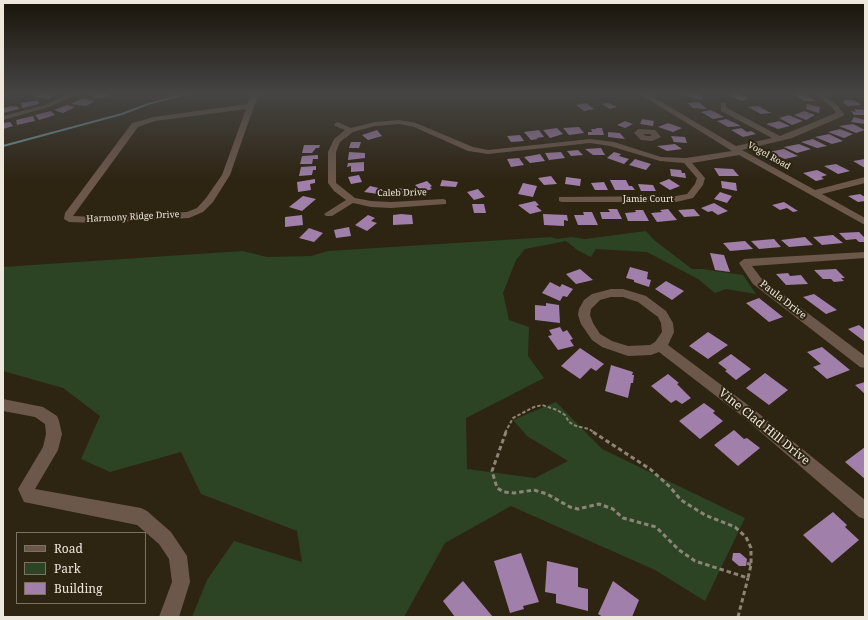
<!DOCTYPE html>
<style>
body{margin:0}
#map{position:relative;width:868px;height:620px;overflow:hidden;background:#2e2412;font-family:"Noto Serif",serif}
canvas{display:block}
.frame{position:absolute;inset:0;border:4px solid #eee8dc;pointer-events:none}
.legend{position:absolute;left:16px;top:532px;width:130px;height:72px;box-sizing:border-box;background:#2e2412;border:1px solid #7b7263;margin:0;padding:5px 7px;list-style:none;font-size:12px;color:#eee8dc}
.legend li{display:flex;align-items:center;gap:8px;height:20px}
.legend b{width:20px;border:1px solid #7b7263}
</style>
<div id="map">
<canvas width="868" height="620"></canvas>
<div class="frame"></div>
<ul class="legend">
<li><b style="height:5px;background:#6c584b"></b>Road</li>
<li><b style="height:11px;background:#2c4423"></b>Park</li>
<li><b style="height:11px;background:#a07faa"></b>Building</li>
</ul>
</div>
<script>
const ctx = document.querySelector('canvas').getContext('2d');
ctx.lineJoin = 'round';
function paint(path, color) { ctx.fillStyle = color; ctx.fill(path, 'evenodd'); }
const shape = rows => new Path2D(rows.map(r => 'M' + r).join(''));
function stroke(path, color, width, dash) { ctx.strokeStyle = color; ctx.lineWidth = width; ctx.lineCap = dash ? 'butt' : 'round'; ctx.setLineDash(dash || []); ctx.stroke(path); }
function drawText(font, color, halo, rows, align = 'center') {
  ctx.font = font + ' "Noto Serif",serif'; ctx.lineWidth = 4; ctx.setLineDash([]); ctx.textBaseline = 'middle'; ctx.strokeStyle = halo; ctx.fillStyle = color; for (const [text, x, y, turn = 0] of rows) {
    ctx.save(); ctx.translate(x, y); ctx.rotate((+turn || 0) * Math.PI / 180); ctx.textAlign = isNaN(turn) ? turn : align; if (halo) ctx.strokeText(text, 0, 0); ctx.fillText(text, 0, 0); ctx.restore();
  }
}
const green = shape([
 [646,231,654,240,692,269,702,269,743,275,756,294,726,289,715,293,698,279,647,252,596,249,591,257,577,250,566,241,525,249,516,260,503,293,509,320,529,327,528,356,544,378,466,418,467,469,535,478,568,461,527,436,513,420,556,402,602,449,745,518,705,601,655,570,511,506,445,543,404,617,192,617,207,580,234,541,302,562,297,531,201,494,181,452,110,472,81,459,100,416,63,388,3,371,3,267,243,251,267,257,311,256,328,251,551,237,557,239,571,237,585,239]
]);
const stream = shape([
 [3,146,122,114,148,104,186,94]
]);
const building = shape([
 [42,94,56,94,49,99,36,97],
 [98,94,109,94,103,98,92,98],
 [689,94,699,94,704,97,700,100,686,96],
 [733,94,738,94,748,98,742,101,729,96],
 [795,95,805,95,816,101,803,101],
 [83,98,95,101,86,106,71,104],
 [843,100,854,100,861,105,848,106,842,102,845,102],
 [33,101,38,101,39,104,22,108,21,103],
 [699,102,707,109,693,108,687,103],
 [586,103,594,109,584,111,576,105],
 [608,103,617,107,610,109,602,104],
 [807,104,820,107,819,113,806,109],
 [67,105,75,107,63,113,54,110],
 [12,106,13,107,17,106,19,109,3,113,3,108],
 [758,106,771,113,761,114,748,107],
 [854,109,865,110,865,115,854,115,851,111,856,112],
 [710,110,717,113,724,117,713,119,701,112],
 [51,111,55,115,39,120,35,115],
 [804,111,815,115,806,120,794,115],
 [789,115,803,121,792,125,779,118],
 [33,116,35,121,17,125,16,120],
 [854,117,865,120,865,124,851,122],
 [642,119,654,121,653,126,640,124],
 [726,119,733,122,741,126,728,127,717,121],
 [625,121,633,124,625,128,617,125],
 [779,121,790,126,778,129,766,124],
 [10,122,13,126,3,129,3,123],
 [668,123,682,128,673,132,658,127],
 [853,124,865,130,856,133,839,126],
 [579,127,584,133,569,135,563,128],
 [557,128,563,134,550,138,543,130],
 [596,128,602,128,604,135,588,135,588,132,592,132,591,129,596,129],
 [741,128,747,132,751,131,756,134,743,137,731,130],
 [840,129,853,134,844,138,828,132],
 [377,130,382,136,368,140,362,135],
 [539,130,544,137,536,138,538,139,531,140,524,132],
 [608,132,620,133,625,139,608,137],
 [829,134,843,141,832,144,815,137],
 [520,135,524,141,511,142,507,136],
 [671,136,685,137,687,143,674,142],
 [813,139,827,146,817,148,801,142],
 [351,142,361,142,359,148,349,148],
 [675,144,682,149,667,151,657,146],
 [799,144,811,149,797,153,784,147],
 [304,145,320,145,319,148,316,148,312,153,302,153],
 [601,148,605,155,593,155,585,149],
 [784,149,798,156,785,159,768,152],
 [578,150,583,155,571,156,567,151],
 [349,152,365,153,365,158,348,160],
 [561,152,565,158,549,160,545,153],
 [614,152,621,154,619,156,629,159,624,164,607,158],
 [540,154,545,161,530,163,524,157],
 [318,155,318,159,313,159,312,164,300,164,302,156],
 [519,158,524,165,511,167,507,159],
 [635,159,651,164,646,170,629,165],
 [865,159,865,168,853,161],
 [364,162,364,171,351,172,351,166,347,167,348,163],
 [836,164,850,171,838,174,824,166],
 [316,166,316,170,313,170,312,175,299,176,301,167],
 [714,168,733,169,739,176,719,176],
 [670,169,681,170,682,173,685,173,686,178,671,176],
 [817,170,827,175,821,177,824,179,816,181,803,173],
 [359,175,362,182,351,184,348,177],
 [551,176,557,184,544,185,538,178],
 [566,177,581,179,580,186,565,184],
 [315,179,315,183,310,184,311,190,298,192,297,182],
 [669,179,680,186,670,190,659,183],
 [442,180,458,182,456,187,440,186],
 [610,180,626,180,629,186,632,186,635,190,615,190],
 [427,181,432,186,430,187,432,189,423,192,415,185],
 [721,181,736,183,737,191,722,188],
 [604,182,608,190,595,190,591,183],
 [523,183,537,186,533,197,518,194],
 [638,184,653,185,656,191,641,191],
 [370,186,383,189,378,194,364,192],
 [408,188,408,194,392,195,392,189],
 [478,189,485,197,474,200,467,192],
 [720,192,732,196,727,203,714,199],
 [860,194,865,197,865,201,858,202,848,196],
 [303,196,316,199,302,211,289,207],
 [535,201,539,205,536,206,542,211,530,214,518,205],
 [784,202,798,211,793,212,787,208,780,210,772,205],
 [714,203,728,211,718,215,712,211,708,212,701,208],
 [472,204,484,204,486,213,474,213],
 [608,209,617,209,622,219,602,219,600,212,610,212],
 [668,209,677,220,657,222,651,213,662,212,660,210],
 [694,209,700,216,684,217,678,210],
 [635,210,643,210,649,221,628,221,625,213,636,212],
 [583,212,592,212,598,225,578,225,574,215,584,215],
 [401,214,412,215,413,224,393,225,393,215],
 [543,214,567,215,568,221,564,220,564,226,544,225],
 [302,215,303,225,285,227,285,217],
 [368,215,375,218,371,221,377,223,367,231,355,225],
 [349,227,351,236,336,238,334,230],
 [309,228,323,233,314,242,299,238],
 [859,232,865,238,865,242,859,242,856,239,846,240,839,233],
 [833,235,843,243,822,245,813,237],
 [805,237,813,245,789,247,781,240],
 [774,239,781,247,759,249,751,241],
 [745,241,753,249,730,251,723,243],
 [710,253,724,255,730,272,715,270],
 [630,267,648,272,647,279,651,280,649,287,634,282,634,280,626,278],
 [580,269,593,280,576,284,566,274],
 [836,269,845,278,841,278,844,281,834,282,831,279,823,279,814,270],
 [788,273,790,276,801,275,808,284,786,285,776,274],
 [666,281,684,291,672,300,655,289],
 [550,282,560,287,562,284,573,289,567,297,563,296,560,301,542,293],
 [814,294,837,310,826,314,803,297],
 [759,298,783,317,769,322,746,303],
 [546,303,559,305,560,323,535,320,535,305,546,306],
 [859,325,865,330,865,342,848,329],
 [560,327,563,332,567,330,573,339,570,340,574,346,558,350,548,336,552,335,549,330],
 [708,332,728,345,708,359,689,346],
 [822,347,850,370,827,379,813,367,821,364,807,352],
 [580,348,604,364,596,371,591,368,580,379,561,366],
 [731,354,751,369,736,380,725,371,727,370,718,363],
 [611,365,633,372,632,375,634,375,633,383,631,383,628,398,605,391],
 [765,373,788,390,769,405,746,388],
 [668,374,679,383,677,384,691,398,682,404,676,400,671,403,651,386],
 [865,382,865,394,855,385],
 [704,403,715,411,713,413,723,421,700,439,679,421],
 [734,430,744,439,747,438,760,448,738,466,714,445],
 [865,447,865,479,845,462],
 [833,512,847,525,845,527,859,540,832,563,803,535],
 [521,553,539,602,523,606,524,609,510,613,494,561],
 [733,553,740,553,747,559,746,566,739,566,732,560],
 [547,561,578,568,578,587,588,589,588,611,556,603,556,594,545,592],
 [463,581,493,617,455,617,443,601],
 [613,581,639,600,632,617,603,617,598,614]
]);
const pathFar1 = shape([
 [505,433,513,418,534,407,542,405,557,410,565,415,569,422,576,426,589,429,595,433]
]);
const path = shape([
 [506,432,492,471,497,488,504,492,514,493,534,490,547,494,570,507,578,509,599,504,613,509,623,518,656,527,679,550,695,561,748,578],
 [593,432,650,469,670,487,681,500,705,515,735,527,746,537,751,548,751,565,748,578],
 [747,563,751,565],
 [738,617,748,578]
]);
const minor = shape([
 [69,94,78,94,49,107,3,120,3,116,45,105,69,94],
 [253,94,259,94,254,106,230,175,213,202,203,212,189,218,95,223,69,222,64,219,65,213,132,123,154,117,247,104,253,94],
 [246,109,222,175,206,198,197,208,187,212,95,217,73,216,138,127,155,121,246,109],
 [640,94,648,94,736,146,772,138,721,111,721,103,725,103,727,108,780,136,836,113,832,107,815,94,823,94,837,105,844,114,843,116,792,138,742,150,815,190,865,177,865,183,822,194,865,218,865,225,739,155,692,163,705,178,703,185,693,198,676,202,562,202,559,201,559,197,676,196,687,194,695,184,697,178,684,163,660,161,610,146,590,143,488,154,468,151,414,127,399,124,375,126,353,132,340,142,336,152,336,183,355,198,371,201,391,202,443,199,446,200,446,204,391,208,371,207,353,203,332,216,326,216,324,214,346,200,334,191,328,183,328,152,334,139,345,130,335,126,334,124,338,122,351,128,375,122,399,120,416,123,473,147,488,150,590,139,614,142,661,157,686,158,732,151,640,94],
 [638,129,655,130,661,137,652,141,641,140,634,133,638,129],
 [643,134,650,134,652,136,646,136,643,134],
 [865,252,865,258,752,266,761,278,865,356,865,368,860,367,753,284,739,263,744,259,865,252],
 [611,289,623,289,646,296,666,311,673,323,674,332,668,345,752,408,865,500,865,519,859,517,742,416,659,352,651,355,628,356,602,347,592,340,581,324,578,315,579,309,584,300,592,294,611,289],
 [611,297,623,297,638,302,658,317,661,323,662,332,655,342,650,345,628,346,612,341,600,334,593,323,590,315,591,309,600,300,611,297],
 [3,399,43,407,57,416,59,421,62,434,58,450,35,489,141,508,147,511,171,532,187,556,190,582,179,617,159,617,172,582,169,559,159,544,137,525,24,502,18,489,43,447,46,434,45,424,35,417,3,411,3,399]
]);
const farStreetnames = [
 ["Vogel Road",769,156,29],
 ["Caleb Drive",402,193,-1],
 ["Jamie Court",648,199],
 ["Harmony Ridge Drive",133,217,-3]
];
const streetNames = [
 ["Paula Drive",783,300,38]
];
const nearStreetnames = [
 ["Vine Clad Hill Drive",764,427,39]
];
paint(green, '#2c4423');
stroke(stream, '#709fa5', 2);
paint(building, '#a07faa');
stroke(pathFar1, '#8c8475', 2, [3.5, 2]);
stroke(path, '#8c8475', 3, [4.5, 3]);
paint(minor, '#6c584b');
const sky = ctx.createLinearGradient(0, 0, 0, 181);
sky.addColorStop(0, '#19140a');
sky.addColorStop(0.52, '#464544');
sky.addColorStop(1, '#46454400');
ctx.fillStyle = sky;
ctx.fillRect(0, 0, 868, 181);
drawText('9px', '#eee8dc', '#2e2412', farStreetnames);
drawText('10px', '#eee8dc', '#2e2412', streetNames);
drawText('12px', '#eee8dc', '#2e2412', nearStreetnames);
</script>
